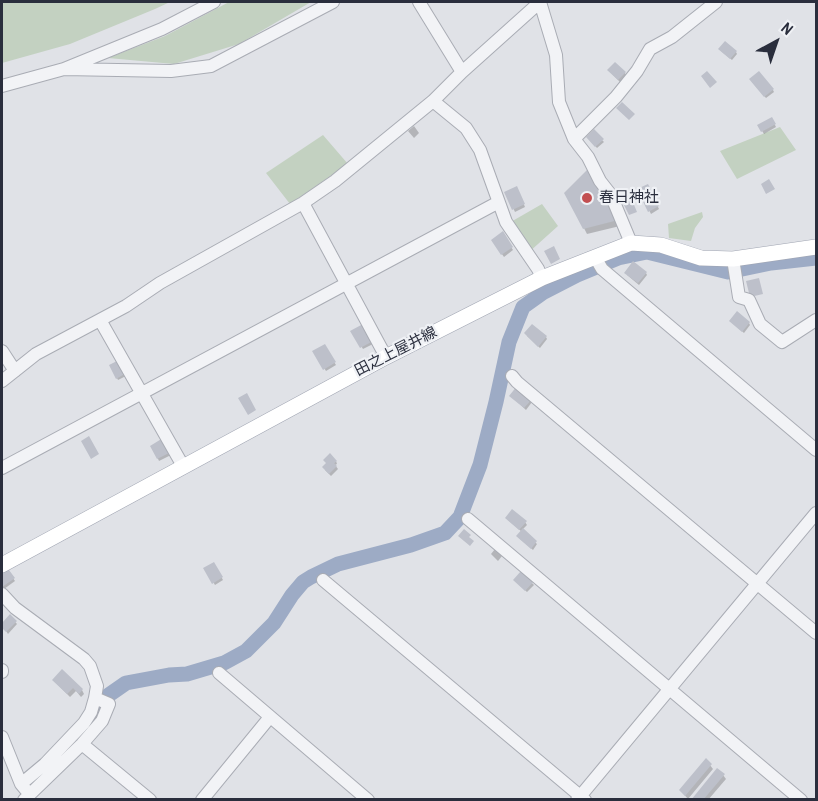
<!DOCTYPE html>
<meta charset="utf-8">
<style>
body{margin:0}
#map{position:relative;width:818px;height:801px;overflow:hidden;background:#e0e2e7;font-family:"Archivo Narrow",sans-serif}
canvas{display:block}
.frame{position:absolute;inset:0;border:3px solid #2a2e3d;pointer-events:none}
.north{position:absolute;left:746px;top:12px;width:60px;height:60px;-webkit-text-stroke:4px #eff1f5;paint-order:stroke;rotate:40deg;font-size:16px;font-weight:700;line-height:24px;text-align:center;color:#2a2e3d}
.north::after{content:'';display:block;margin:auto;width:21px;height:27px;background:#2a2e3d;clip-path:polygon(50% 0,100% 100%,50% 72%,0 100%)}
</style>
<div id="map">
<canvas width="818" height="801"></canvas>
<div class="frame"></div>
<div class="north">N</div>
</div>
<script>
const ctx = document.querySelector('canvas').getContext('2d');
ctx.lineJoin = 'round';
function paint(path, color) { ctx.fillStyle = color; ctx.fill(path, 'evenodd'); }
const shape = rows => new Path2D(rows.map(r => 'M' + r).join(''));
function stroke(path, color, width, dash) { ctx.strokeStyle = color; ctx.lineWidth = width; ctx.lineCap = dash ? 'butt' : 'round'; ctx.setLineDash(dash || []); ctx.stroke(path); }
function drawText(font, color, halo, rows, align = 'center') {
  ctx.font = font + ' "Archivo Narrow","Noto Sans JP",sans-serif'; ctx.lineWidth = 4.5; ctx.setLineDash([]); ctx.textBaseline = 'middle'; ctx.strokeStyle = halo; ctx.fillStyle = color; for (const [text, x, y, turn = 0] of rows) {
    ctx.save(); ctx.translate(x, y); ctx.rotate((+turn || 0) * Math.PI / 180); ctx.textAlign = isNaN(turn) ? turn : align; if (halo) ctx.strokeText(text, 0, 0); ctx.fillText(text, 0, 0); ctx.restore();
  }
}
const green = shape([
 [2,2,170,2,155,9,70,44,2,63],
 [229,2,311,2,239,44,174,64,108,58,165,36],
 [780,127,796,150,737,179,720,151],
 [323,135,348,164,290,204,266,173],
 [542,204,558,226,528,253,509,223],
 [702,212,703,217,695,228,691,241,669,238,668,224]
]);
const shadow = shape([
 [721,51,736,52,737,54,732,60],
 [611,73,625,73,626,75,620,82],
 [752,82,773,90,774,92,766,98],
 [772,119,776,127,764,134,759,126],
 [414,126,419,133,414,138,408,131],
 [589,139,602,140,604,142,597,148],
 [589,170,620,226,587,234,566,193],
 [648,186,659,209,651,214,639,190],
 [517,188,525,207,515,212,506,193],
 [502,233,513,250,504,257,492,240],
 [646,273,647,275,639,285,627,275],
 [730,321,749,323,750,325,744,333],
 [362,326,373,344,363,349,352,331],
 [527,336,546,337,547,339,540,348],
 [324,346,336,365,326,371,314,351],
 [119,362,126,376,118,380,111,366],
 [517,388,532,402,526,410,511,396],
 [163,440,171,455,159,461,152,446],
 [336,461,337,464,335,465,338,469,331,476,325,470],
 [508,520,525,522,527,525,522,530,537,544,533,550,519,538,522,532],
 [495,549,502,556,498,561,491,554],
 [214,564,223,580,215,585,205,569],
 [6,568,15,581,4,589,2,585,2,571],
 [514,580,532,583,534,585,527,592],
 [10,616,17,624,8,634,2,625],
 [53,680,82,690,84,694,81,697,76,691,70,697],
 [706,760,713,769,688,799,680,790],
 [723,775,726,779,708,800,693,800]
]);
const river = shape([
 [88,727,103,699,126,683,169,675,187,674,224,663,246,651,274,623,292,595,303,582,311,577,338,564,411,545,445,533,460,517,480,465,496,402,509,342,523,307,544,292,577,275,618,258,647,252,728,272,771,263,816,258]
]);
const building = shape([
 [725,41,737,51,730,59,718,49],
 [615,62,626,72,618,80,607,70],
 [707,71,717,82,710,88,701,76],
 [759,71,774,89,764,97,749,79],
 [622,102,635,114,629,120,616,108],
 [772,117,776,124,761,132,757,125],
 [594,129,604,139,595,147,586,137],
 [589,168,610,203,618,220,583,229,564,193],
 [769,179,775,189,766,194,761,184],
 [648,184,659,206,648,212,637,189],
 [517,186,525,204,512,210,504,192],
 [632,200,637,212,629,215,623,203],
 [503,231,513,247,501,255,491,240],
 [554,246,560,259,551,264,544,251],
 [633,261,647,272,638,283,624,273],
 [759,278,763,294,750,297,746,281],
 [737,311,750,322,742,332,729,321],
 [363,324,373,341,360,348,350,331],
 [532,324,547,336,538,347,524,333],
 [325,344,336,362,323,370,312,351],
 [119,360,126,373,116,379,109,365],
 [517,386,532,399,524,408,509,396],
 [247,393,256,410,248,415,238,398],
 [89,436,99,454,91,459,81,441],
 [163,438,171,452,157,459,150,446],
 [330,453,337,461,334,463,337,466,329,474,322,467,326,463,323,460],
 [512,509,527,521,519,530,505,518],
 [523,528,537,541,531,549,516,536],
 [464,529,471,535,469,537,474,541,470,546,458,536],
 [214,562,223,577,212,584,203,568],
 [6,566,15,578,2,587,2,569],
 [521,571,533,582,525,591,513,580],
 [10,614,17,621,6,632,2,628,2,623],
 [62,669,83,689,79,694,73,688,67,694,52,680],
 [706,758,712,764,685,796,679,790],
 [717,768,725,774,703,800,691,800]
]);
const minor = shape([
 [419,2,462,72],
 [540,2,556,55,559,102,574,139,588,157,600,181,611,195,631,243],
 [64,69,171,71,211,66,333,2],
 [2,86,64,69,162,29,214,2],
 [433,101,466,128,480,150,506,222,538,269,542,278],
 [574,139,616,97,637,71,650,49,672,37,716,2],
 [303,203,386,357],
 [595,257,602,269,816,450],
 [733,259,739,297,749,300,760,324,782,342,816,320],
 [100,320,183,466],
 [2,351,15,371],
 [512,376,517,382,816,633],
 [2,381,36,354,126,306,160,283,303,203,335,181,433,101,462,72,540,2],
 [2,468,497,203],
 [468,519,801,800],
 [323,580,585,800],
 [2,594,15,608,84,659,90,666,97,686,95,698,109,704,102,721,82,744,24,800],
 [2,670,2,672],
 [219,673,368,800],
 [2,737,21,784,26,790],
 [82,744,150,800],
 [21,784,45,764,84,723,91,712,95,698],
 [202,800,270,717],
 [577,800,816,513]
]);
const major = shape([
 [2,565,386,357,542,278,631,243,661,245,701,258,733,259,816,247]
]);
const markers = [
 [587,198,6,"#c24f51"]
];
const poiNames = [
 ["春日神社",599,198]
];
const streetNames = [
 ["田之上屋井線",396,352,-27]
];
paint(green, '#c3d1c1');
paint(shadow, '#0003');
stroke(river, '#9dabc5', 15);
paint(building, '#bdc0ca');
stroke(minor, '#a9acb4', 14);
stroke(major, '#a0a5b2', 16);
stroke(minor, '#f2f3f6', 12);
stroke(major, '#fff', 15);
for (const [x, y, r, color] of markers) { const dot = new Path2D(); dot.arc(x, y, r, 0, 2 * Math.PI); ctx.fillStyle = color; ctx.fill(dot); stroke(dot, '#eff1f5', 2); }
drawText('15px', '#2a2e3d', '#eff1f5', poiNames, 'left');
drawText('15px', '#2a2e3d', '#eff1f5', streetNames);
</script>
